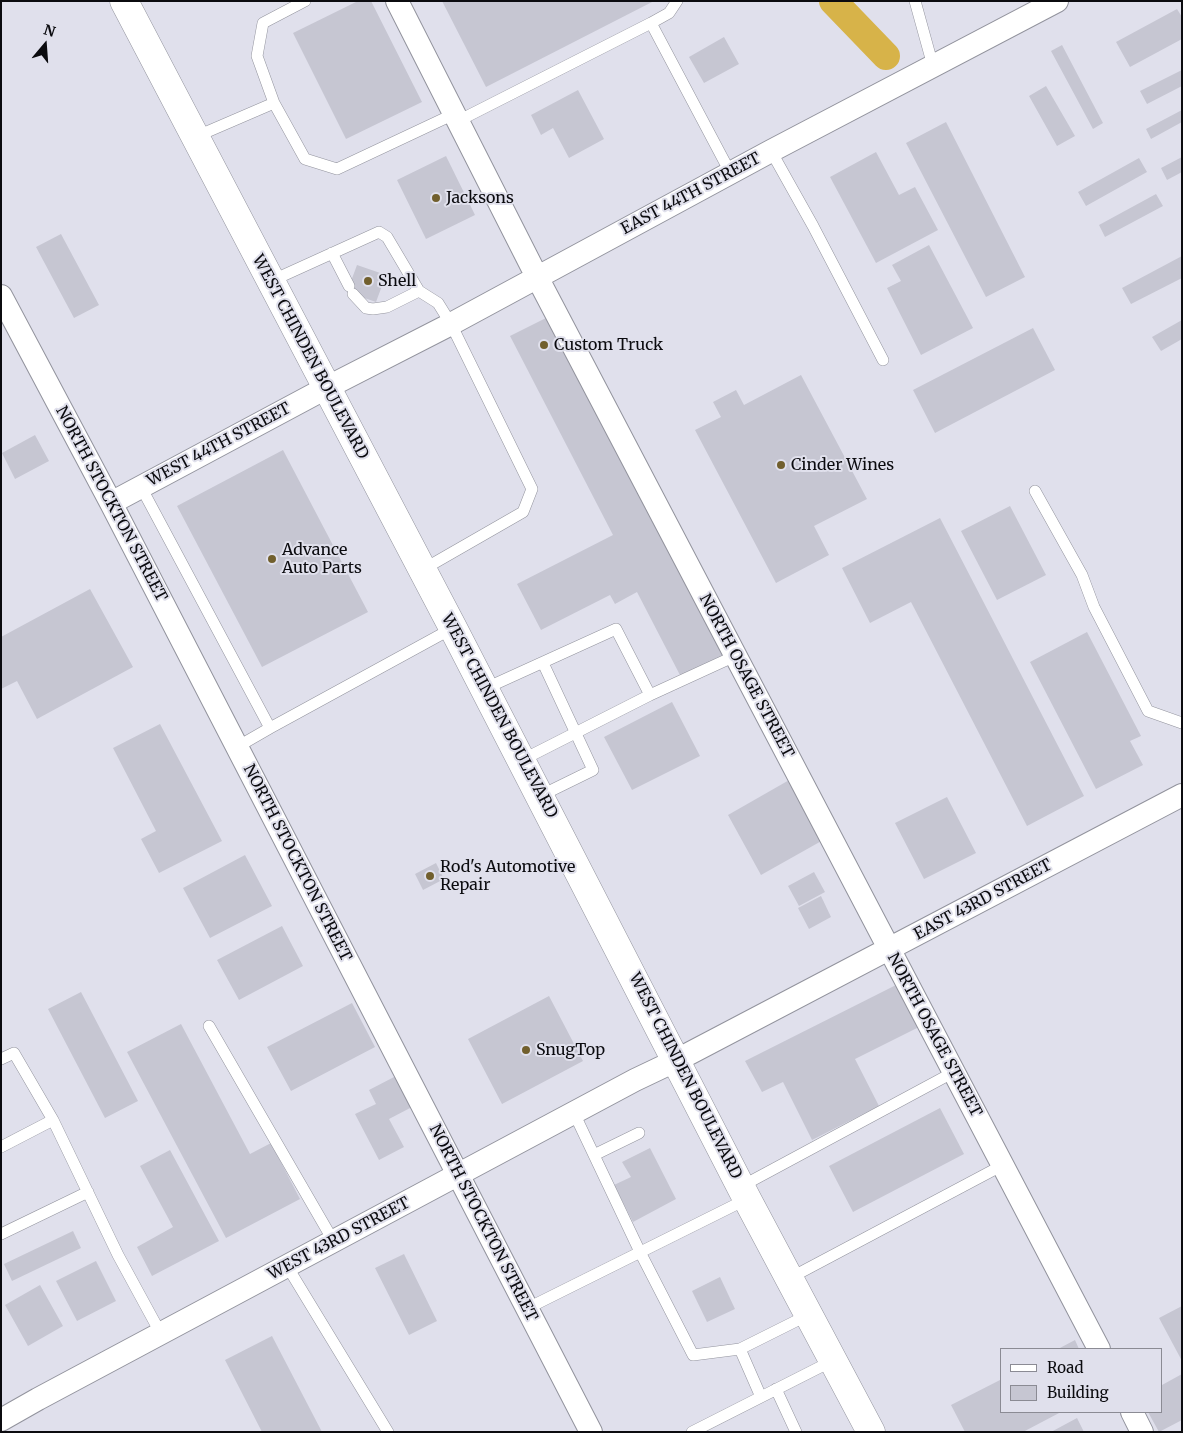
<!DOCTYPE html>
<style>
body{margin:0}
#map{position:relative;width:1183px;height:1433px;overflow:hidden;background:#e0e0ec;font-family:Merriweather,serif}
canvas{display:block}
.frame{position:absolute;inset:0;border:2px solid #0b0b0f;pointer-events:none}
.legend{position:absolute;left:1000px;top:1348px;width:162px;height:65px;box-sizing:border-box;background:#e0e0ec;border:1px solid #8b8b94;margin:0;padding:6px 9px;list-style:none;font-size:15px;color:#0b0b0f}
.legend li{display:flex;align-items:center;gap:10px;height:25px}
.legend b{width:25px;border:1px solid #8b8b94}
.north{position:absolute;left:20px;top:20px;width:50px;height:50px;-webkit-text-stroke:4px #e0e0ec;paint-order:stroke;rotate:18deg;font-size:14px;font-weight:700;line-height:20px;text-align:center;color:#0b0b0f}
.north::after{content:'';display:block;margin:auto;width:18px;height:22px;background:#0b0b0f;clip-path:polygon(50% 0,100% 100%,50% 72%,0 100%)}
</style>
<div id="map">
<canvas width="1183" height="1433"></canvas>
<div class="frame"></div>
<ul class="legend">
<li><b style="height:6px;background:#fff"></b>Road</li>
<li><b style="height:14px;background:#c6c6d2"></b>Building</li>
</ul>
<div class="north">N</div>
</div>
<script>
const ctx = document.querySelector('canvas').getContext('2d');
ctx.lineJoin = 'round';
const shape = rows => new Path2D(rows.map(r => 'M' + r).join(''));
function stroke(path, color, width, dash) { ctx.strokeStyle = color; ctx.lineWidth = width; ctx.lineCap = dash ? 'butt' : 'round'; ctx.setLineDash(dash || []); ctx.stroke(path); }
function paint(path, color) { ctx.fillStyle = color; ctx.fill(path, 'evenodd'); }
function drawText(font, color, halo, rows, align = 'center') {
  ctx.font = font + ' Merriweather,serif'; ctx.lineWidth = 4; ctx.setLineDash([]); ctx.textBaseline = 'middle'; ctx.strokeStyle = halo; ctx.fillStyle = color; for (const [text, x, y, turn = 0] of rows) {
    ctx.save(); ctx.translate(x, y); ctx.rotate((+turn || 0) * Math.PI / 180); ctx.textAlign = isNaN(turn) ? turn : align; if (halo) ctx.strokeText(text, 0, 0); ctx.fillText(text, 0, 0); ctx.restore();
  }
}
const canal = shape([
 [833,1,886,56]
]);
const building = shape([
 [358,1,371,1,422,102,346,139,293,33],
 [442,1,654,1,486,87],
 [1177,9,1182,17,1182,39,1130,67,1116,42],
 [724,37,739,64,704,83,689,57],
 [1062,45,1103,123,1093,129,1051,51],
 [1182,70,1182,86,1147,104,1140,91],
 [1046,86,1075,136,1057,146,1029,96],
 [578,90,604,139,569,158,553,128,541,135,531,115],
 [1182,110,1182,122,1151,139,1146,129],
 [946,122,1025,277,986,297,906,143],
 [876,152,899,195,915,187,938,230,876,263,830,177],
 [446,156,475,215,426,239,397,180],
 [1182,157,1182,172,1167,180,1161,168],
 [1139,158,1147,172,1086,206,1078,192],
 [1156,194,1163,206,1105,237,1099,225],
 [61,234,99,305,74,318,36,247],
 [929,245,973,328,921,355,887,288,901,281,892,265],
 [1182,256,1182,278,1131,304,1122,288],
 [357,265,386,275,376,302,347,292],
 [548,317,723,656,681,677,637,592,615,604,610,595,541,630,517,584,613,535,510,336],
 [1182,320,1182,339,1161,351,1152,337],
 [1033,328,1055,370,935,433,913,390],
 [801,375,867,499,814,526,829,555,776,583,695,430,721,417,713,402,736,390,744,405],
 [35,435,49,461,15,479,2,453],
 [283,450,368,612,262,667,177,506],
 [1010,506,1046,575,997,600,961,531],
 [940,518,1084,796,1027,826,911,602,870,623,842,568],
 [90,589,133,667,37,719,17,681,1,689,1,637],
 [1087,632,1141,736,1130,741,1143,765,1096,789,1030,662],
 [672,702,700,756,632,790,604,737],
 [160,724,222,841,159,873,141,839,156,831,113,748],
 [791,779,825,839,761,875,728,815],
 [947,797,976,853,924,879,895,823],
 [245,855,272,906,210,938,183,888],
 [436,863,444,879,423,890,415,874],
 [814,872,825,892,799,906,788,886],
 [821,896,831,917,809,929,798,908],
 [282,926,303,966,239,1000,217,960],
 [902,982,923,1025,855,1059,879,1106,812,1140,783,1082,762,1092,745,1061],
 [81,992,138,1101,105,1118,48,1009],
 [549,996,583,1061,502,1104,468,1039],
 [352,1003,375,1047,291,1091,267,1047],
 [181,1024,250,1154,271,1143,300,1199,226,1238,127,1052],
 [396,1076,412,1107,389,1119,404,1147,379,1160,355,1114,376,1104,369,1090],
 [940,1108,964,1154,853,1212,829,1166],
 [650,1148,676,1199,633,1222,614,1185,631,1177,622,1162],
 [170,1150,219,1241,152,1276,137,1247,173,1227,140,1166],
 [73,1231,81,1248,12,1281,4,1264],
 [404,1254,437,1321,409,1335,375,1268],
 [96,1261,116,1301,77,1321,56,1281],
 [720,1277,735,1309,707,1322,692,1291],
 [40,1285,63,1326,28,1346,5,1305],
 [1182,1306,1182,1361,1159,1318],
 [272,1336,322,1432,262,1432,225,1360],
 [1075,1340,1079,1349,1058,1349],
 [1182,1374,1182,1420,1159,1432,1148,1412,1162,1412,1162,1385],
 [1002,1379,1002,1412,1061,1412,1023,1432,965,1432,951,1405],
 [1077,1418,1084,1432,1051,1432]
]);
const lane = shape([
 [915,1,933,66],
 [651,23,731,174],
 [274,103,305,159,337,169,454,114],
 [458,121,651,23,669,13,677,1],
 [195,137,274,103,257,56,263,23,305,1],
 [771,151,813,226,883,360],
 [332,253,349,286],
 [271,281,379,232,387,237,419,291,438,303,451,324,532,489,523,512,422,570],
 [353,294,366,308,373,309,387,307,419,291],
 [141,487,270,728,453,628],
 [1035,491,1082,575,1094,607,1148,711,1182,723],
 [484,689,616,629,650,695,522,760],
 [650,695,735,656],
 [237,747,270,728],
 [540,796,593,770,543,663],
 [209,1026,334,1242],
 [1,1059,14,1053,53,1120,118,1255,161,1334],
 [574,1113,640,1252,693,1355,740,1349,808,1315],
 [1,1147,53,1120],
 [594,1155,639,1133],
 [742,1186,954,1072],
 [1,1234,88,1192],
 [287,1266,388,1432],
 [790,1278,1003,1165],
 [528,1308,747,1199],
 [740,1349,761,1397],
 [776,1389,796,1432],
 [692,1432,834,1360]
]);
const street = shape([
 [397,1,537,277,1099,1349],
 [1,296,111,503,591,1432],
 [111,503,326,388,451,324,771,151,1057,1],
 [1132,1412,1142,1432],
 [1,1420,38,1399,635,1080,677,1060,1182,795]
]);
const primary = shape([
 [124,1,453,628,747,1199,871,1432]
]);
const markers = [
 [436,198,5,"#715f2d"],
 [368,281,5,"#715f2d"],
 [544,345,5,"#715f2d"],
 [781,465,5,"#715f2d"],
 [272,559,5,"#715f2d"],
 [430,876,5,"#715f2d"],
 [526,1050,5,"#715f2d"]
];
const streetNames = [
 ["EAST 44TH STREET",691,194,-28],
 ["WEST CHINDEN BOULEVARD",310,357,62],
 ["WEST 44TH STREET",219,445,-28],
 ["NORTH STOCKTON STREET",111,504,62],
 ["NORTH OSAGE STREET",746,676,62],
 ["WEST CHINDEN BOULEVARD",499,716,62],
 ["NORTH STOCKTON STREET",297,863,63],
 ["EAST 43RD STREET",983,900,-28],
 ["NORTH OSAGE STREET",934,1035,62],
 ["WEST CHINDEN BOULEVARD",685,1076,63],
 ["NORTH STOCKTON STREET",483,1223,63],
 ["WEST 43RD STREET",339,1239,-28]
];
const poiNames = [
 ["Jacksons",446,198],
 ["Shell",378,281],
 ["Custom Truck",554,345],
 ["Cinder Wines",791,465],
 ["Advance",282,550],
 ["Auto Parts",282,568],
 ["Rod's Automotive",440,867],
 ["Repair",440,885],
 ["SnugTop",536,1050]
];
stroke(canal, '#d7b349', 28);
paint(building, '#c6c6d2');
stroke(lane, '#92939d', 12);
stroke(street, '#92939d', 24);
stroke(primary, '#92939d', 29);
stroke(lane, '#fff', 11);
stroke(street, '#fff', 22);
stroke(primary, '#fff', 28);
for (const [x, y, r, color] of markers) { const dot = new Path2D(); dot.arc(x, y, r, 0, 2 * Math.PI); ctx.fillStyle = color; ctx.fill(dot); stroke(dot, '#e0e0ec', 2); }
drawText('16px', '#0b0b0f', '#e0e0ec', streetNames);
drawText('16px', '#0b0b0f', '#e0e0ec', poiNames, 'left');
</script>
